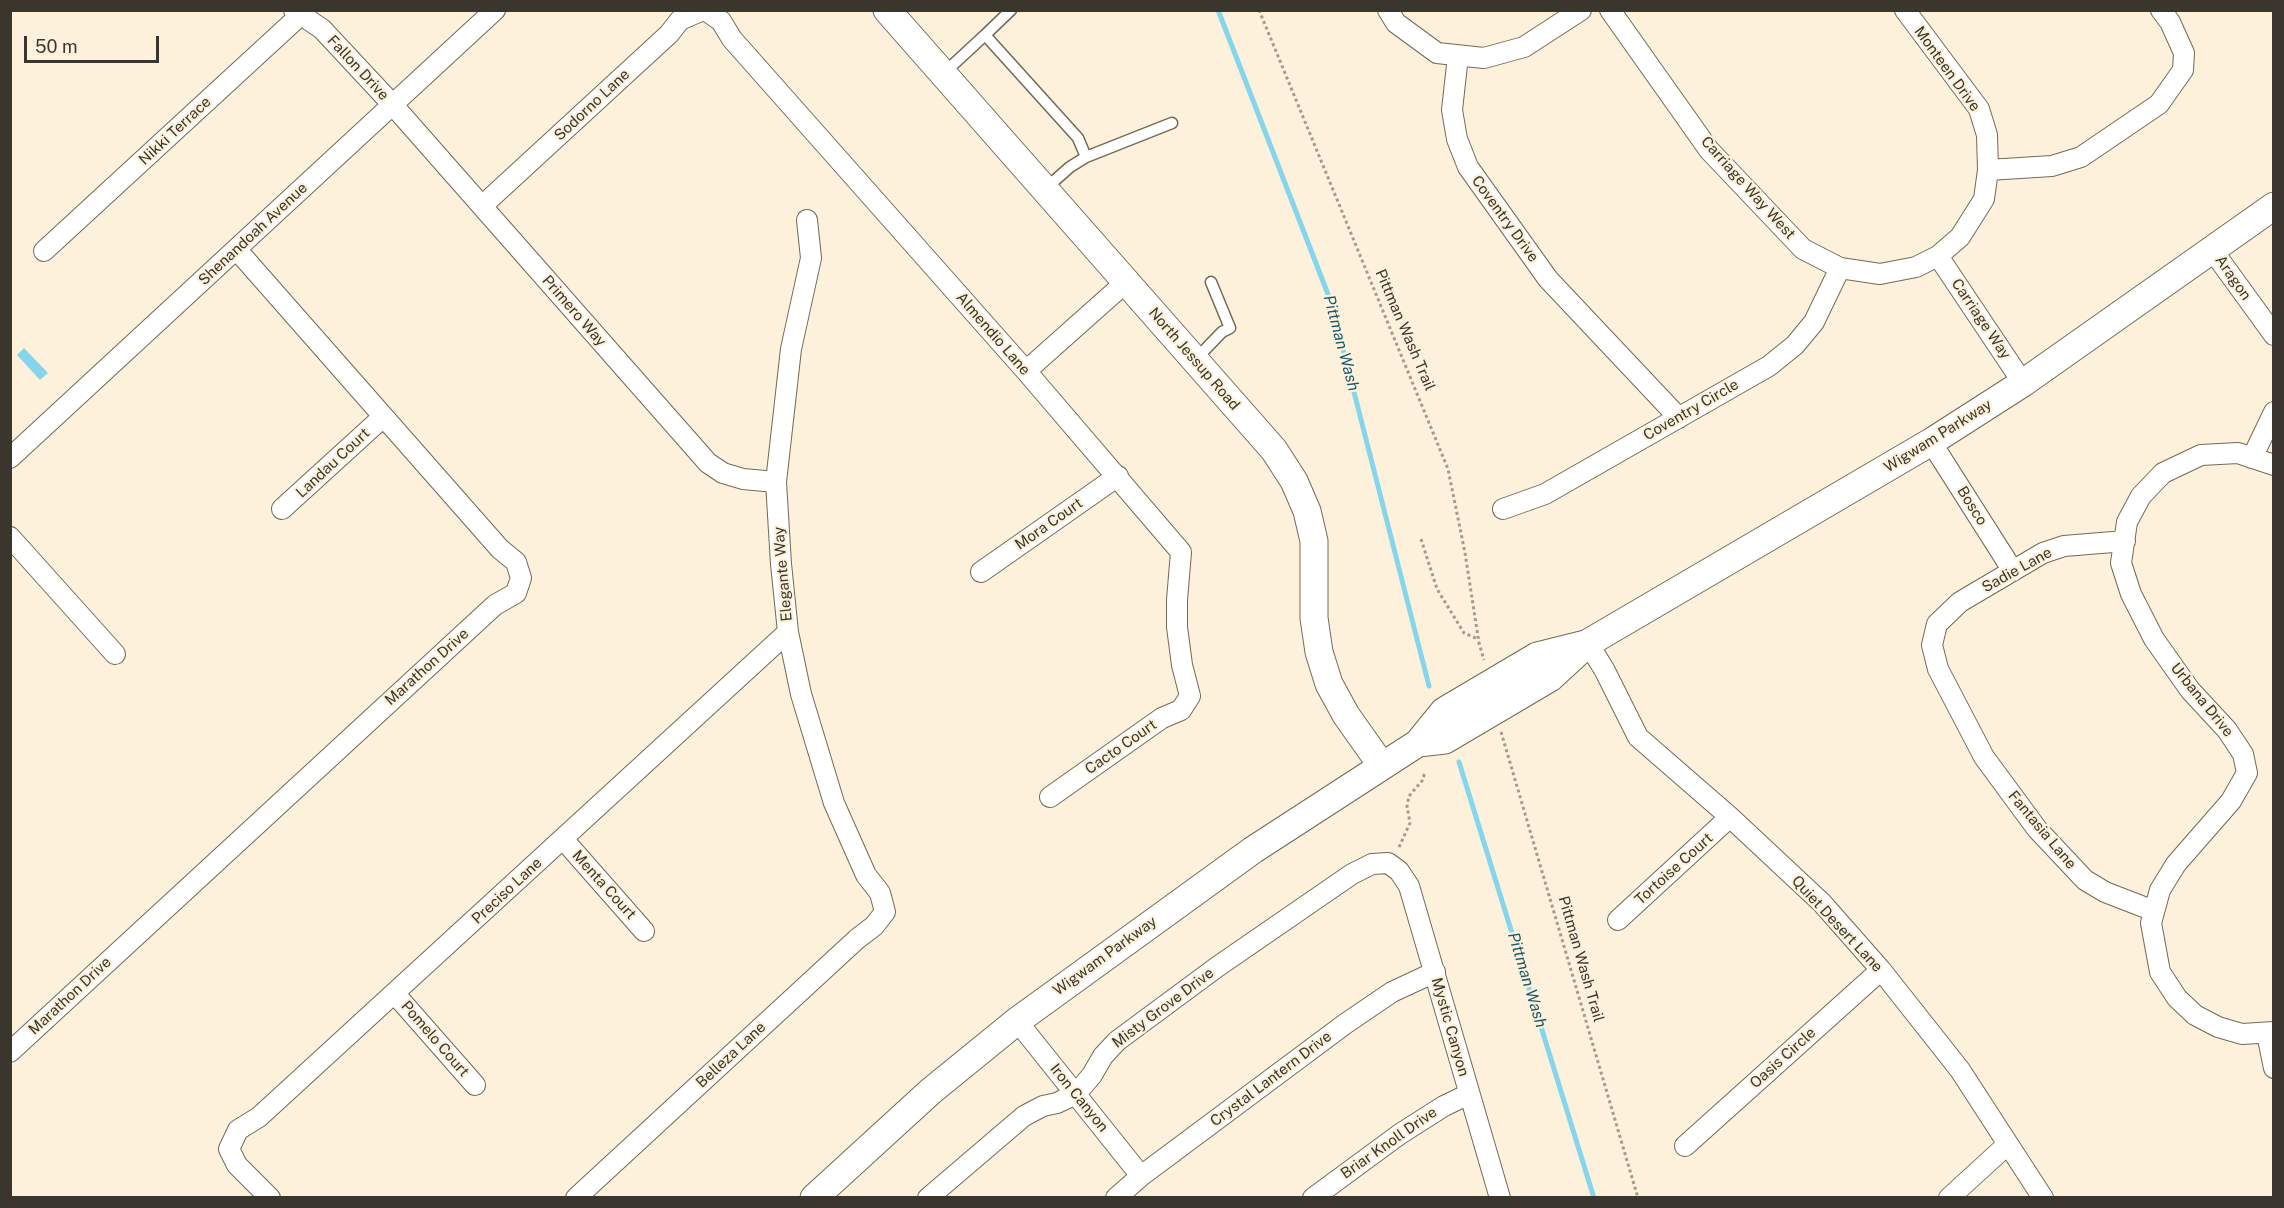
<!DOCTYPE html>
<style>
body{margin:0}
#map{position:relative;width:2284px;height:1208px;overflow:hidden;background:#fdf1db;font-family:"Public Sans",sans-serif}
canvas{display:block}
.frame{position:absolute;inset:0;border:12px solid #3a362d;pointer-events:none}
.scale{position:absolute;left:24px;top:36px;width:135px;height:27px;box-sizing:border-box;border:3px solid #3a362d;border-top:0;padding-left:8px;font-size:18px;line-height:21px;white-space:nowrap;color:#3a362d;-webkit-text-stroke:4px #fdf1db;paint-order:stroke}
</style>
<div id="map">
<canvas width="2284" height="1208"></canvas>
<div class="frame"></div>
<div class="scale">50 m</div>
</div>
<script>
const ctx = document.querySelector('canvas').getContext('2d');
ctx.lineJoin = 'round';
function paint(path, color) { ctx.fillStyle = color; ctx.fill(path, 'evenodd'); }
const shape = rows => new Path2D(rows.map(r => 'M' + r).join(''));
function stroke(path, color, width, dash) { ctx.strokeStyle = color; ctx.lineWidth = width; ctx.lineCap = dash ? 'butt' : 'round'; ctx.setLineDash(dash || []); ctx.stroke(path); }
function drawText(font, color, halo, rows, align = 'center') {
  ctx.font = font + ' "Public Sans",sans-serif'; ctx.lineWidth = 4.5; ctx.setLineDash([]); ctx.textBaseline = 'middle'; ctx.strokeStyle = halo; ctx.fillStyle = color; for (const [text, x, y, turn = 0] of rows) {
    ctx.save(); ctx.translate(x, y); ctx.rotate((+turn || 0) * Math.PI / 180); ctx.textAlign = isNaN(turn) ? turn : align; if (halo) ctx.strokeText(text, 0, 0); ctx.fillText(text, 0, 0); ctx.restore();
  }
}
const water = shape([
 [24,348,48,373,40,380,17,355]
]);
const stream = shape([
 [1218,10,1331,302,1429,686],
 [1459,762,1594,1198]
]);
const path = shape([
 [1259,10,1448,469,1465,553,1479,643,1484,660],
 [1421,539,1437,589,1464,633,1478,639],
 [1501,732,1638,1198],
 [1399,847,1410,823,1407,806,1409,796,1422,781,1425,772]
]);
const lane = shape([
 [985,35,1011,10],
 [944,73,985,35,1078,138,1086,157],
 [1045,189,1070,167,1086,157,1172,123],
 [1195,360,1222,332,1230,328,1211,282]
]);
const street = shape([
 [294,10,322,29,392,104,708,463,723,473,743,479,776,482],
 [705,10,721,21,732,39,1026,371,1181,552,1177,600,1177,627,1182,665,1190,696,1181,710,1162,718,1050,797],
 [1388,10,1396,23,1437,53,1484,58,1524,47,1581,10],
 [1610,10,1709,150,1803,249,1840,268,1880,274,1916,267,1938,256,1960,237,1984,199,1988,170,1987,135,1979,109,1905,10],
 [1458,56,1452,110,1457,139,1468,167,1548,279,1679,418],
 [1988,170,2052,166,2081,157,2159,104,2183,70,2184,53,2170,22,2161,10],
 [482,206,669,34,680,20,703,10],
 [44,251,306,10],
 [2213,251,2274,335],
 [1938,256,2023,383],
 [1026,371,1126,282],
 [1931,442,2013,571],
 [10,458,495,10],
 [2252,458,2274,412],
 [2274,465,2238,453,2201,455,2163,473,2141,496,2127,522,2121,563,2131,594,2154,639,2190,690,2227,730,2243,754,2247,773,2231,801,2176,864,2160,890,2151,923,2160,972,2177,998,2195,1015,2218,1027,2242,1034,2274,1032],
 [282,509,383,417],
 [1503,509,1545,494,1769,366,1795,345,1814,322,1840,268],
 [10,537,115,654],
 [2125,541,2064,546,2043,553,1960,602,1937,624,1932,645,1938,669,1984,757,2037,829,2085,880,2105,892,2154,911],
 [981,572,1118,476],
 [1588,643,1605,671,1638,737,1730,817,1822,903,1881,970,1960,1070,2043,1198],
 [563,839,644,931],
 [1618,920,1730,817],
 [395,994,475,1085],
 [1017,1021,1141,1176],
 [2267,1034,2274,1068],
 [10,1052,495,605,516,593,521,578,516,562,500,549,237,250],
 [1685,1146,1881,970],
 [270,1198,237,1165,229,1149,238,1130,259,1117,788,632],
 [576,1198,857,939,874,926,885,912,880,893,866,875,834,803,801,694,788,632,781,564,776,482,791,349,811,258,807,220],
 [928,1198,1024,1116,1043,1106,1057,1103,1076,1094,1092,1075,1103,1056,1117,1041,1217,967,1352,874,1372,864,1388,863,1399,871,1409,886,1500,1198],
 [1116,1198,1141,1176,1345,1024,1392,992,1435,972],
 [1313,1198,1400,1134,1444,1106,1469,1094],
 [1949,1198,2008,1144]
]);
const secondary = shape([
 [887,10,1274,450,1294,481,1307,511,1314,541,1314,618,1319,652,1329,684,1346,715,1382,766],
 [1418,743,1445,740,1550,678,1588,643,1931,442,2023,383,2274,206],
 [814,1198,931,1091,1017,1021,1253,850,1418,743,1444,711,1537,656,1585,644]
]);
const streetNames = [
 ["Fallon Drive",358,68,47],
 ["Monteen Drive",1947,69,54],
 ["Sodorno Lane",592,105,-43],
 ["Nikki Terrace",175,131,-43],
 ["Carriage Way West",1748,188,48],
 ["Coventry Drive",1505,219,54],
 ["Shenandoah Avenue",253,234,-43],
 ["Aragon",2233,278,55],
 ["Primero Way",574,311,49],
 ["Carriage Way",1981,319,56],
 ["Pittman Wash Trail",1405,330,67],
 ["Almendio Lane",993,334,49],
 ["North Jessup Road",1194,359,49],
 ["Coventry Circle",1691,410,-30],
 ["Wigwam Parkway",1938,436,-32],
 ["Landau Court",333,463,-43],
 ["Bosco",1972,506,58],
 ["Mora Court",1049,524,-35],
 ["Sadie Lane",2017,570,-29],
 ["Elegante Way",783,574,-95],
 ["Marathon Drive",427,667,-42],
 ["Urbana Drive",2202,700,51],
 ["Cacto Court",1121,747,-35],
 ["Fantasia Lane",2042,830,50],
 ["Tortoise Court",1674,869,-42],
 ["Menta Court",604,885,48],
 ["Preciso Lane",507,891,-43],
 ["Quiet Desert Lane",1837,924,47],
 ["Wigwam Parkway",1105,956,-36],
 ["Pittman Wash Trail",1581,959,74],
 ["Marathon Drive",70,996,-43],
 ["Misty Grove Drive",1163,1008,-37],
 ["Mystic Canyon",1450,1027,74],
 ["Pomelo Court",435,1039,49],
 ["Belleza Lane",731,1055,-43],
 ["Oasis Circle",1783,1058,-42],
 ["Crystal Lantern Drive",1271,1079,-37],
 ["Iron Canyon",1079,1098,51],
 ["Briar Knoll Drive",1389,1143,-35]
];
const waterNames = [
 ["Pittman Wash",1341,343,75],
 ["Pittman Wash",1527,980,73]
];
paint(water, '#85d5ed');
stroke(stream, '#85d5ed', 5);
stroke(lane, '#746956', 13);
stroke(street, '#746956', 22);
stroke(secondary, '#746956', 29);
stroke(path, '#a39b8b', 3, [3, 3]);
stroke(lane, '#fff', 10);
stroke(street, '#fff', 20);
stroke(secondary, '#fff', 27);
drawText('15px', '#3a362d', '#fdf1db', streetNames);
drawText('italic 16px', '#17586a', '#fdf1db', waterNames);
</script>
